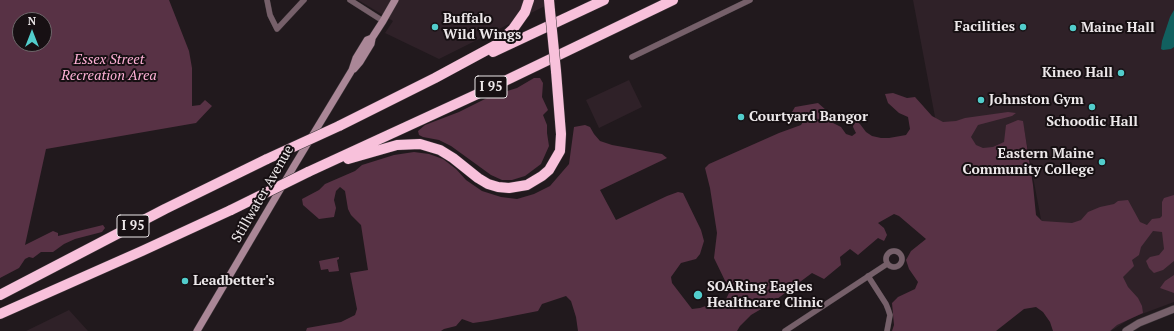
<!DOCTYPE html>
<style>
body{margin:0}
#map{position:relative;width:1174px;height:331px;overflow:hidden;background:#21191d;font-family:"PT Serif",serif}
canvas{display:block}
.north{position:absolute;left:12px;top:12px;width:40px;height:40px;box-sizing:border-box;background:#171013;border:1px solid #6d6669;border-radius:50%;rotate:0deg;font-size:11px;font-weight:700;line-height:16px;text-align:center;color:#ede8ea}
.north::after{content:'';display:block;margin:auto;width:14px;height:18px;background:#52cdcc;clip-path:polygon(50% 0,100% 100%,50% 72%,0 100%)}
</style>
<div id="map">
<canvas width="1174" height="331"></canvas>
<div class="north">N</div>
</div>
<script>
const ctx = document.querySelector('canvas').getContext('2d');
ctx.lineJoin = 'round';
function paint(path, color) { ctx.fillStyle = color; ctx.fill(path, 'evenodd'); }
const shape = rows => new Path2D(rows.map(r => 'M' + r).join(''));
function stroke(path, color, width, dash) { ctx.strokeStyle = color; ctx.lineWidth = width; ctx.lineCap = dash ? 'butt' : 'round'; ctx.setLineDash(dash || []); ctx.stroke(path); }
function drawText(font, color, halo, rows, align = 'center') {
  ctx.font = font + ' "PT Serif",serif'; ctx.lineWidth = 4; ctx.setLineDash([]); ctx.textBaseline = 'middle'; ctx.strokeStyle = halo; ctx.fillStyle = color; for (const [text, x, y, turn = 0] of rows) {
    ctx.save(); ctx.translate(x, y); ctx.rotate((+turn || 0) * Math.PI / 180); ctx.textAlign = isNaN(turn) ? turn : align; if (halo) ctx.strokeText(text, 0, 0); ctx.fillText(text, 0, 0); ctx.restore();
  }
}
const built = shape([
 [358,0,557,0,439,59,385,33,393,21],
 [913,0,1174,0,1174,302,1131,318,1111,331,1062,331,1024,129,951,202],
 [629,80,642,107,599,128,586,100],
 [69,310,88,331,26,331]
]);
const green = shape([
 [0,0,169,0,189,51,192,68,192,106,200,105,205,100,212,106,196,123,46,149,25,245,53,231,58,233,58,236,103,225,105,228,102,232,75,239,64,244,53,252,41,252,33,258,29,257,25,259,19,268,0,278],
 [20,20,44,20,44,44,20,44],
 [534,78,540,78,543,83,542,97,548,110,543,115,547,125,547,133,549,146,541,164,525,176,512,180,502,180,491,175,451,146,439,140,423,137,419,135,418,131,425,125,459,112,497,93,504,92,517,88],
 [893,93,907,98,915,97,932,116,943,122,956,121,965,118,1008,112,1016,113,1012,116,978,125,971,137,976,145,983,148,993,147,1004,142,1006,125,1018,120,1023,121,1033,185,1036,215,1042,221,1072,223,1081,220,1088,212,1100,207,1114,204,1118,201,1128,200,1140,222,1147,225,1152,219,1160,218,1162,216,1162,202,1164,198,1174,195,1174,261,1163,270,1154,273,1149,268,1146,261,1150,257,1159,255,1164,249,1162,232,1153,231,1141,247,1139,255,1132,260,1134,266,1123,277,1128,287,1138,298,1142,306,1143,313,1117,325,1110,331,1053,331,1050,322,1043,312,1036,307,1024,309,996,331,892,331,894,325,892,303,898,297,915,289,918,282,909,269,906,260,911,251,926,239,899,216,894,214,878,223,884,228,887,235,884,241,878,238,858,255,850,249,840,257,841,265,824,279,812,273,773,302,751,315,740,326,737,331,578,331,576,317,571,301,566,296,542,304,538,311,487,321,473,323,462,319,456,326,444,329,441,331,306,331,307,328,341,322,355,315,357,309,350,273,368,270,361,225,351,215,348,209,345,191,340,187,336,191,334,200,336,208,334,217,319,219,303,205,302,199,319,190,325,184,355,171,362,165,394,155,414,152,429,154,443,159,456,169,466,180,482,191,501,197,517,199,534,194,550,186,569,164,574,127,585,125,590,127,594,134,600,141,612,145,662,154,667,158,600,190,616,220,667,196,678,192,683,193,701,230,704,241,700,254,696,259,681,263,671,277,672,283,692,309,700,308,726,299,730,291,714,258,717,233,710,188,705,168,709,164,779,133,801,125,804,120,792,112,795,107,818,103,826,110,820,113,825,119,841,127,846,134,852,136,856,133,853,127,854,120,860,124,866,132,872,136,881,138,889,138,906,135,910,129,908,117,899,113,888,103,885,94],
 [339,257,339,259,337,260,339,271,329,272,328,269,321,270,319,261],
 [1174,275,1174,293,1160,288,1165,281]
]);
const water = shape([
 [1174,10,1174,47,1171,49,1163,50,1161,49,1162,41,1170,17]
]);
const minor = shape([
 [267,0,270,15,277,29,304,0],
 [350,0,383,21],
 [632,57,750,0],
 '886 259a8 8 0 1 1 16 0a8 8 0 1 1-16 0Z',
 [868,276,886,304,888,309,890,315,887,331],
 [785,331,887,264]
]);
const tertiary = shape([
 [1126,331,1139,323,1174,309]
]);
const secondary = shape([
 [354,69,360,62,371,44,372,39],
 [197,331,294,166,352,70,356,58,367,40,372,38,383,21,395,0]
]);
const motorway = shape([
 [549,0,550,11],
 [493,52,604,0],
 [339,126,435,78,496,45,513,29,525,12,529,0],
 [348,159,397,145,420,144,440,150,453,158,478,178,488,184,498,187,509,188,527,185,542,176,549,170,560,151,561,134,556,71],
 [308,172,484,91,673,0],
 [0,295,165,209,267,159],
 [0,314,142,251,231,210]
]);
const motorwayBridge = shape([
 [550,11,556,71],
 [267,159,339,126],
 [231,210,308,172]
]);
const markers = [
 [435,27,4,"#52cdcc"],
 [1023,27,4,"#52cdcc"],
 [1073,28,4,"#52cdcc"],
 [1121,73,4,"#52cdcc"],
 [981,100,4,"#52cdcc"],
 [1092,107,4,"#52cdcc"],
 [741,117,4,"#52cdcc"],
 [1102,162,4,"#52cdcc"],
 [185,281,4,"#52cdcc"],
 [698,295,5,"#52cdcc"]
];
const shields = [
 [491,87,32],
 [133,226,32]
];
const shieldNames = [
 ["I 95",491,87],
 ["I 95",133,226]
];
const poiNames = [
 ["Buffalo",443,19],
 ["Wild Wings",443,35],
 ["Facilities",1015,27,"right"],
 ["Maine Hall",1081,28],
 ["Kineo Hall",1113,73,"right"],
 ["Johnston Gym",989,100],
 ["Courtyard Bangor",749,117],
 ["Schoodic Hall",1092,122,"center"],
 ["Eastern Maine",1094,154,"right"],
 ["Community College",1094,170,"right"],
 ["Leadbetter's",193,281],
 ["SOARing Eagles",707,287],
 ["Healthcare Clinic",707,303]
];
const parkNames = [
 ["Essex Street",109,60],
 ["Recreation Area",109,76]
];
const streetNames = [
 ["Stillwater Avenue",263,194,-60]
];
paint(built, '#2f2128');
paint(green, '#583245');
paint(water, '#11605f');
stroke(minor, '#3e363a', 6);
stroke(tertiary, '#3e363a', 8);
stroke(secondary, '#3e363a', 8);
stroke(motorway, '#3e363a', 11);
stroke(minor, '#76606a', 5.5);
stroke(tertiary, '#76606a', 7);
stroke(secondary, '#aa8797', 7);
stroke(motorway, '#f8c1db', 10);
stroke(motorwayBridge, '#3e363a', 11, []);
stroke(motorwayBridge, '#f8c1db', 10);
for (const [x, y, r, color] of markers) { const dot = new Path2D(); dot.arc(x, y, r, 0, 2 * Math.PI); ctx.fillStyle = color; ctx.fill(dot); stroke(dot, '#171013', 1.5); }
for (const [x, y, w] of shields) { const box = new Path2D(); box.roundRect(x - w / 2, y - 11, w, 22, 3); ctx.fillStyle = '#171013'; ctx.fill(box); stroke(box, '#ede8ea', 1); }
drawText('bold 13px', '#ede8ea', null, shieldNames);
drawText('bold 14px', '#ede8ea', '#171013', poiNames, 'left');
drawText('italic 14px', '#feb1d6', '#171013', parkNames);
drawText('14px', '#ede8ea', '#171013', streetNames);
</script>
